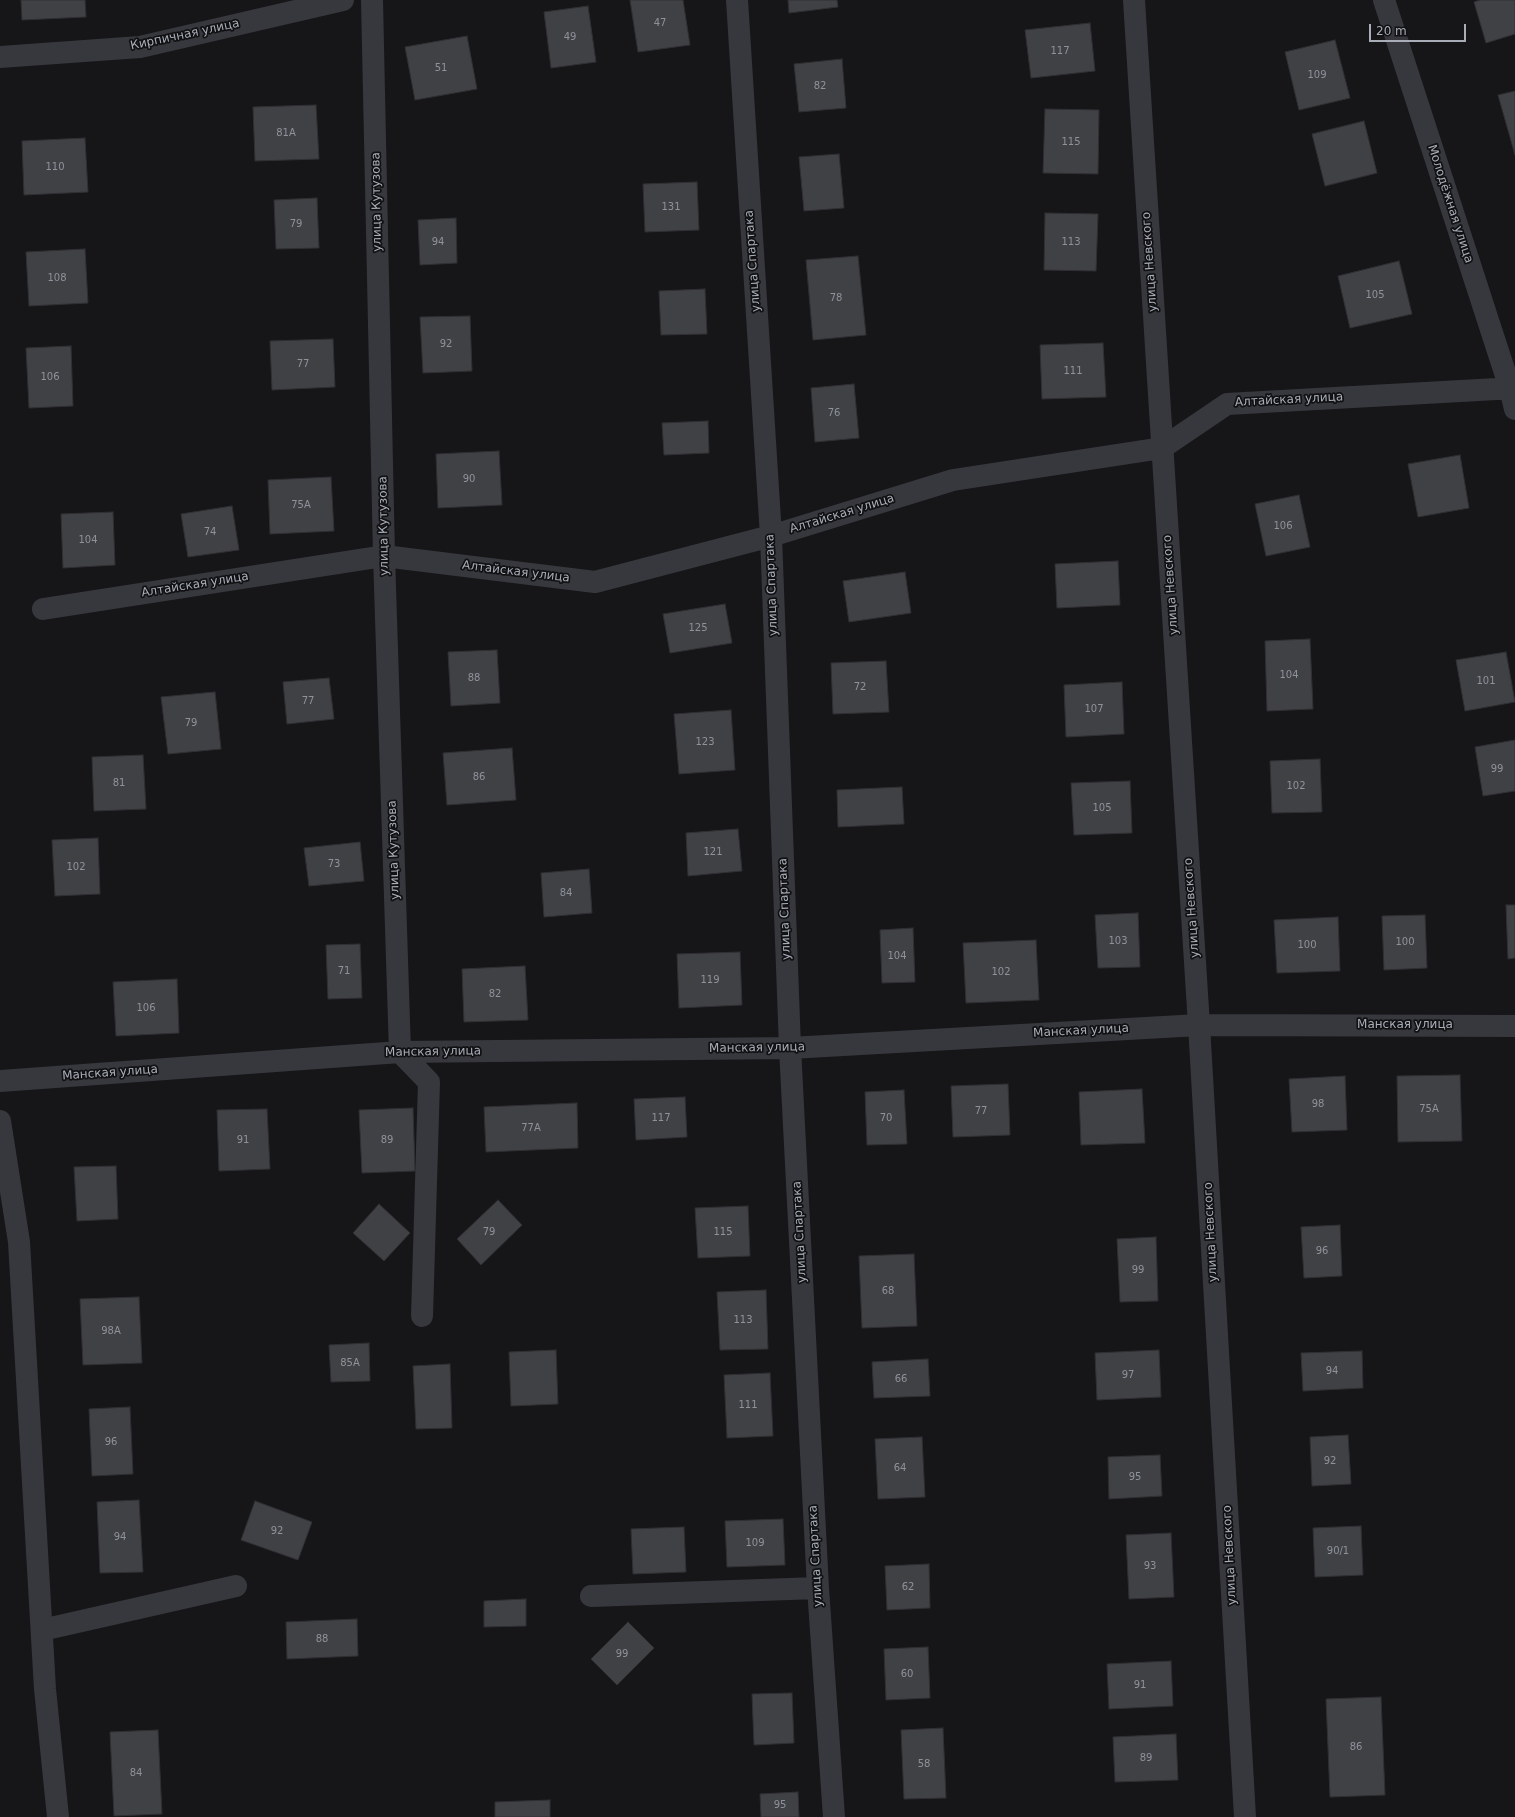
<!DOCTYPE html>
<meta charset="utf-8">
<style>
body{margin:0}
#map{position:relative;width:1515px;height:1817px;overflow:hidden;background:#161618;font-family:"DejaVu Sans",sans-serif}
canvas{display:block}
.scale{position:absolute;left:1369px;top:24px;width:97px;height:18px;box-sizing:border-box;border:2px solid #a8adb8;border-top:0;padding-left:5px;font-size:12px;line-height:14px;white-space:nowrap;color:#a8adb8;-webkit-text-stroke:3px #111113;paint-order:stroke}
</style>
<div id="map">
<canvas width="1515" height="1817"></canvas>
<div class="scale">20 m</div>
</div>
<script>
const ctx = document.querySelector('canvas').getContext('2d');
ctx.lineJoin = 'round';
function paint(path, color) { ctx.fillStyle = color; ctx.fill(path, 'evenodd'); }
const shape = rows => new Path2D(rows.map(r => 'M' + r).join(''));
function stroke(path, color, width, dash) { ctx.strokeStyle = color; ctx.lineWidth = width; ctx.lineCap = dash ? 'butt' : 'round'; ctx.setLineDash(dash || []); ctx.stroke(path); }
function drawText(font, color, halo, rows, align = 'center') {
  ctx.font = font + ' "DejaVu Sans",sans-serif'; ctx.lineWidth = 3.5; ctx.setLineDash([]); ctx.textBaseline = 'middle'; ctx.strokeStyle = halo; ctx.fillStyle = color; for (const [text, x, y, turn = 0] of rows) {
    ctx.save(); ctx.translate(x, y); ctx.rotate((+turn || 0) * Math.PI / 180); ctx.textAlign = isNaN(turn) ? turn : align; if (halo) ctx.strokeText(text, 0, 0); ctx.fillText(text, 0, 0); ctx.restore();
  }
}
const building = shape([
 [21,0,85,0,86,17,22,20,21,0],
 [630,0,683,0,690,45,638,52,630,0],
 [788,0,837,0,838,7,789,13,788,0],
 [1480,0,1515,0,1515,34,1486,43,1474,2,1480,0],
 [588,6,596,62,551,68,544,12,588,6],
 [1090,23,1095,71,1031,78,1025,30,1090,23],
 [467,36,477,89,415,100,405,47,467,36],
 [1335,40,1350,98,1299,110,1285,52,1335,40],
 [842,59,846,108,799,112,794,64,842,59],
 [1515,91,1515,155,1498,95,1515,91],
 [316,105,319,159,255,161,253,107,316,105],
 [1045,109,1099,110,1098,174,1043,173,1045,109],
 [1364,121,1377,173,1325,186,1312,134,1364,121],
 [85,138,88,192,24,195,22,141,85,138],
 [839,154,844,208,804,211,799,157,839,154],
 [697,182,699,230,645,232,643,184,697,182],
 [317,198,319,248,276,249,274,200,317,198],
 [1045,213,1098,214,1096,271,1044,270,1045,213],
 [456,218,457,263,420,265,418,220,456,218],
 [85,249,88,303,29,306,26,252,85,249],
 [858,256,866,335,813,340,806,260,858,256],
 [1399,261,1412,314,1350,328,1338,276,1399,261],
 [705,289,707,334,661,335,659,291,705,289],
 [470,316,472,371,423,373,420,317,470,316],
 [333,339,335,387,272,390,270,341,333,339],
 [1103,343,1106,397,1042,399,1040,345,1103,343],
 [71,346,73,406,29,408,26,348,71,346],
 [854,384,859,438,815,442,811,388,854,384],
 [708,421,709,453,664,455,662,423,708,421],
 [499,451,502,505,438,508,436,454,499,451],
 [1460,455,1469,508,1418,517,1408,464,1460,455],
 [331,477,334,531,270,534,268,480,331,477],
 [1299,495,1310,547,1266,556,1255,504,1299,495],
 [232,506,239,550,188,557,181,514,232,506],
 [113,512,115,565,63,568,61,514,113,512],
 [1118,561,1120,605,1057,608,1055,564,1118,561],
 [905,572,911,613,849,622,843,581,905,572],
 [725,604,732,643,670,653,663,614,725,604],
 [1310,639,1313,709,1267,711,1265,641,1310,639],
 [497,650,500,703,451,706,448,652,497,650],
 [1506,652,1515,702,1465,711,1456,660,1506,652],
 [886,661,889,712,833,714,831,663,886,661],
 [329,678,334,719,287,724,283,682,329,678],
 [1122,682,1124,734,1066,737,1064,685,1122,682],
 [215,692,221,749,168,754,161,697,215,692],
 [731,710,735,770,679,774,674,714,731,710],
 [1515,740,1515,791,1483,796,1475,747,1515,740],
 [512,748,516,800,447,805,443,753,512,748],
 [143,755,146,809,94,811,92,757,143,755],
 [1320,759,1322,812,1272,813,1270,761,1320,759],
 [1130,781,1132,833,1074,835,1071,783,1130,781],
 [902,787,904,824,838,827,837,790,902,787],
 [738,829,742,871,688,876,686,833,738,829],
 [98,838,100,894,55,896,52,840,98,838],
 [360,842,364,881,309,886,304,848,360,842],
 [589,869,592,913,544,917,541,873,589,869],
 [1506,905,1515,905,1515,958,1508,959,1506,905],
 [1138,913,1140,967,1098,968,1095,915,1138,913],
 [1425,915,1427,968,1384,970,1382,916,1425,915],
 [1338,917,1340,971,1277,973,1274,920,1338,917],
 [913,928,915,982,882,983,880,930,913,928],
 [1036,940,1039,1000,966,1003,963,943,1036,940],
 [360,944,362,998,328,999,326,945,360,944],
 [740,952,742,1005,679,1008,677,954,740,952],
 [525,966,528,1020,464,1022,462,969,525,966],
 [177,979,179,1033,116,1036,113,982,177,979],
 [1460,1075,1462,1141,1398,1142,1397,1076,1460,1075],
 [1345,1076,1347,1130,1292,1132,1289,1079,1345,1076],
 [1008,1084,1010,1135,953,1137,951,1086,1008,1084],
 [1142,1089,1145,1143,1081,1145,1079,1092,1142,1089],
 [904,1090,907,1144,867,1145,865,1092,904,1090],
 [685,1097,687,1137,636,1140,634,1099,685,1097],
 [577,1103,578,1148,486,1152,484,1107,577,1103],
 [413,1108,415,1171,362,1173,359,1110,413,1108],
 [267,1109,270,1169,219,1171,217,1110,267,1109],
 [116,1166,118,1219,77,1221,74,1167,116,1166],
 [498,1200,522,1225,481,1265,457,1239,498,1200],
 [379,1204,410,1233,384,1261,353,1233,379,1204],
 [748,1206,750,1256,698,1258,695,1208,748,1206],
 [1340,1225,1342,1276,1304,1278,1301,1227,1340,1225],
 [1156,1237,1158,1301,1120,1302,1117,1239,1156,1237],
 [914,1254,917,1326,862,1328,859,1256,914,1254],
 [766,1290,768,1349,720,1350,717,1292,766,1290],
 [139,1297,142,1363,83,1365,80,1299,139,1297],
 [369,1343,370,1381,331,1382,329,1345,369,1343],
 [556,1350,558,1404,511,1406,509,1352,556,1350],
 [1159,1350,1161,1397,1097,1400,1095,1353,1159,1350],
 [1362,1351,1363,1388,1303,1391,1301,1353,1362,1351],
 [928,1359,930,1396,874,1398,872,1362,928,1359],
 [450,1364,452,1428,416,1429,413,1366,450,1364],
 [770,1373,773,1436,727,1438,724,1375,770,1373],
 [130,1407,133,1474,92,1476,89,1409,130,1407],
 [1348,1435,1351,1484,1312,1486,1310,1437,1348,1435],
 [922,1437,925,1497,878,1499,875,1439,922,1437],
 [1160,1455,1162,1496,1109,1499,1108,1457,1160,1455],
 [139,1500,143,1572,100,1573,97,1502,139,1500],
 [255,1501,312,1522,298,1560,241,1540,255,1501],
 [783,1519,785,1565,727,1567,725,1521,783,1519],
 [1361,1526,1363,1575,1315,1577,1313,1528,1361,1526],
 [684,1527,686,1572,633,1574,631,1529,684,1527],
 [1171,1533,1174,1597,1129,1599,1126,1535,1171,1533],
 [929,1564,930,1608,887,1610,885,1566,929,1564],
 [526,1599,526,1626,484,1627,484,1601,526,1599],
 [357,1619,358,1656,287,1659,286,1622,357,1619],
 [628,1622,654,1648,617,1685,591,1659,628,1622],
 [928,1647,930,1698,886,1700,884,1649,928,1647],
 [1171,1661,1173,1706,1109,1709,1107,1664,1171,1661],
 [792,1693,794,1743,754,1745,752,1694,792,1693],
 [1381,1697,1385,1795,1330,1797,1326,1699,1381,1697],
 [943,1728,946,1798,904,1799,901,1730,943,1728],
 [158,1730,162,1814,114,1816,110,1732,158,1730],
 [1176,1734,1178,1780,1115,1782,1113,1737,1176,1734],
 [798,1792,799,1817,761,1817,760,1794,798,1792],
 [550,1800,550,1817,495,1817,495,1802,550,1800]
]);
const minor = shape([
 [372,0,384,556,400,1052,429,1082,422,1316],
 [737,0,771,536,790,1048,818,1588,834,1817],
 [1134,0,1199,1025,1245,1817],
 [1384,0,1510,388,1515,409],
 [0,57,140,47,343,0],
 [43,609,384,556,595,582,771,536,953,480,1162,448,1227,404,1515,388],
 [0,1081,400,1052,790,1048,1199,1025,1515,1026],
 [0,1121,19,1242,45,1689,58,1817],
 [591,1596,818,1588],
 [42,1630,236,1586]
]);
const numberNames = [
 ["47",660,23],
 ["49",570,37],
 ["117",1060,51],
 ["51",441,68],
 ["109",1317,75],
 ["82",820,86],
 ["81А",286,133],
 ["115",1071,142],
 ["110",55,167],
 ["131",671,207],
 ["79",296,224],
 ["94",438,242],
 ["113",1071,242],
 ["108",57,278],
 ["105",1375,295],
 ["78",836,298],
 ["92",446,344],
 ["77",303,364],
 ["111",1073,371],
 ["106",50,377],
 ["76",834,413],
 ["90",469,479],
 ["75А",301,505],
 ["106",1283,526],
 ["74",210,532],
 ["104",88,540],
 ["125",698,628],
 ["104",1289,675],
 ["88",474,678],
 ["101",1486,681],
 ["72",860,687],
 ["77",308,701],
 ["107",1094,709],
 ["79",191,723],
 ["123",705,742],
 ["99",1497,769],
 ["86",479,777],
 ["81",119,783],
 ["102",1296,786],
 ["105",1102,808],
 ["121",713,852],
 ["73",334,864],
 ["102",76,867],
 ["84",566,893],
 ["103",1118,941],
 ["100",1405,942],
 ["100",1307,945],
 ["104",897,956],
 ["71",344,971],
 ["102",1001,972],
 ["119",710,980],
 ["82",495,994],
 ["106",146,1008],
 ["98",1318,1104],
 ["75А",1429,1109],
 ["77",981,1111],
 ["117",661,1118],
 ["70",886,1118],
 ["77А",531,1128],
 ["91",243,1140],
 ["89",387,1140],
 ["79",489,1232],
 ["115",723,1232],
 ["96",1322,1251],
 ["99",1138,1270],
 ["68",888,1291],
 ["113",743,1320],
 ["98А",111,1331],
 ["85А",350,1363],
 ["94",1332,1371],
 ["97",1128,1375],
 ["66",901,1379],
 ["111",748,1405],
 ["96",111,1442],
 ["92",1330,1461],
 ["64",900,1468],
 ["95",1135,1477],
 ["92",277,1531],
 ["94",120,1537],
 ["109",755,1543],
 ["90/1",1338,1551],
 ["93",1150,1566],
 ["62",908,1587],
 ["88",322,1639],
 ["99",622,1654],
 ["60",907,1674],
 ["91",1140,1685],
 ["86",1356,1747],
 ["89",1146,1758],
 ["58",924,1764],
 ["84",136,1773],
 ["95",780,1805]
];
const streetNames = [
 ["Кирпичная улица",185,35,-12],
 ["улица Кутузова",377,202,-91],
 ["Молодёжная улица",1450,204,72],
 ["улица Спартака",753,261,-94],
 ["улица Невского",1150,262,-94],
 ["Алтайская улица",1289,400,-3],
 ["Алтайская улица",842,514,-17],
 ["улица Кутузова",384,526,-91],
 ["Алтайская улица",516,572,7],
 ["Алтайская улица",195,585,-9],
 ["улица Спартака",772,585,-92],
 ["улица Невского",1171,585,-94],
 ["улица Кутузова",394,850,-92],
 ["улица Невского",1192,908,-94],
 ["улица Спартака",785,909,-92],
 ["Манская улица",1405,1025],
 ["Манская улица",1081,1031,-3],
 ["Манская улица",757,1048,-1],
 ["Манская улица",433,1052,-1],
 ["Манская улица",110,1073,-4],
 ["улица Спартака",800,1232,-93],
 ["улица Невского",1211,1232,-93],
 ["улица Невского",1230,1555,-93],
 ["улица Спартака",816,1556,-93]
];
paint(building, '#404145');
stroke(building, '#303034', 1);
stroke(minor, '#37383d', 22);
drawText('10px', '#8e929b', null, numberNames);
drawText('12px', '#a8adb8', '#111113', streetNames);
</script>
